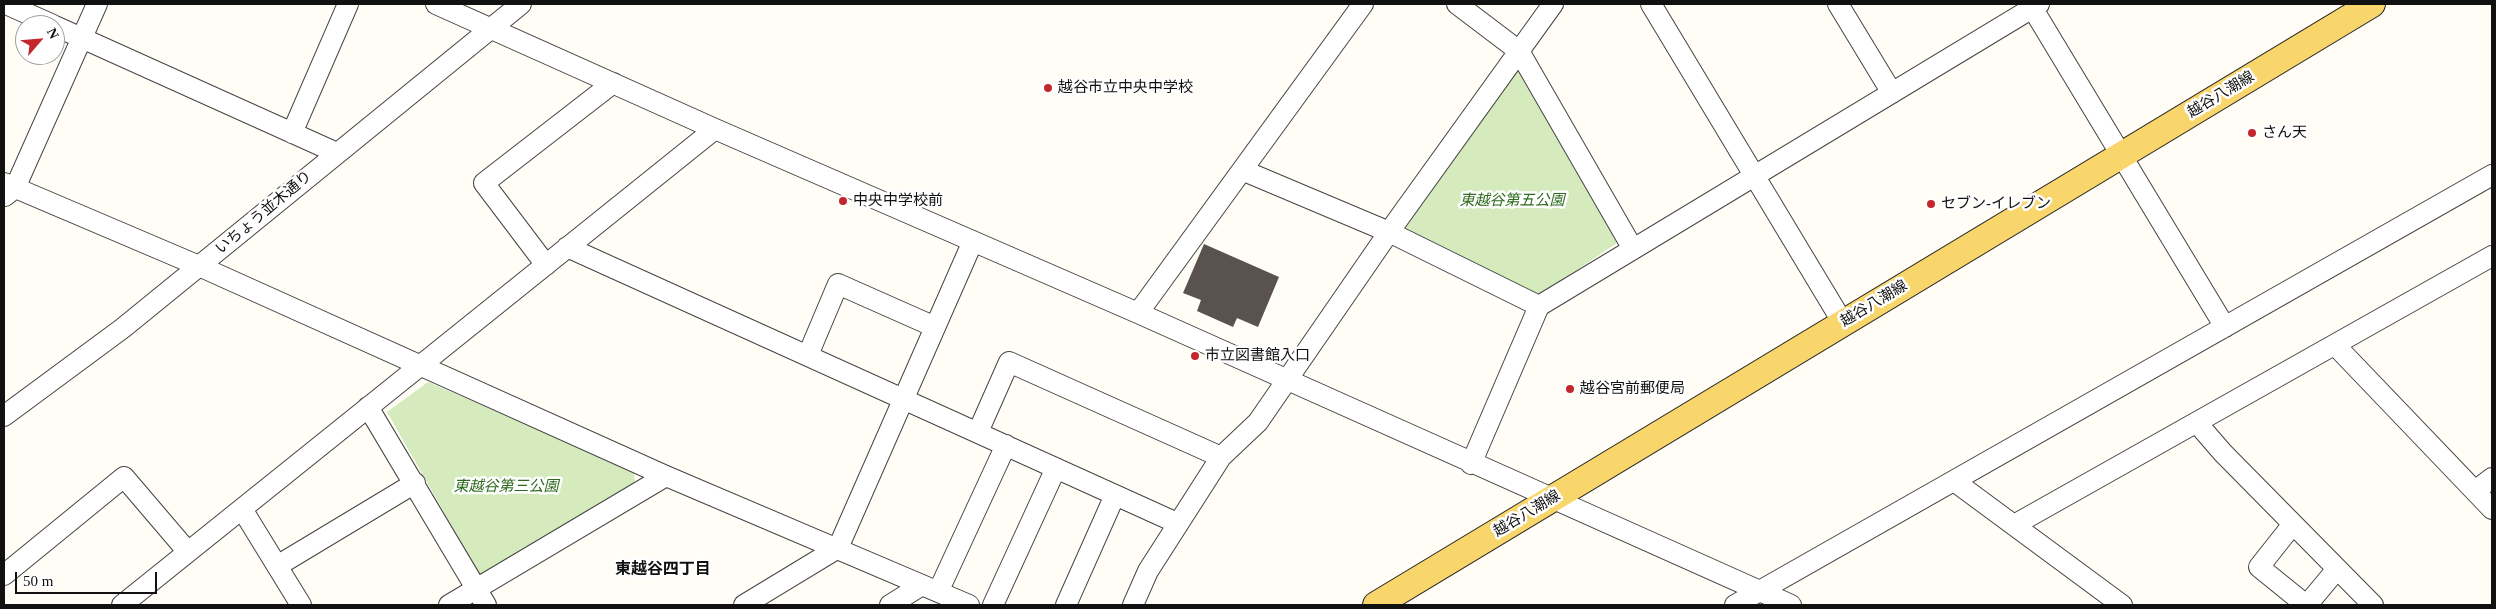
<!DOCTYPE html>
<meta charset="utf-8">
<style>
body{margin:0}
#map{position:relative;width:2496px;height:609px;overflow:hidden;background:#fffdf5;font-family:"Times New Roman",serif}
canvas{display:block}
.frame{position:absolute;inset:0;border:5px solid #111;pointer-events:none}
.north{position:absolute;left:15px;top:15px;width:50px;height:50px;box-sizing:border-box;background:#fff;border:1px solid #a0a0a0;border-radius:50%;rotate:63deg;font-size:14px;font-weight:700;line-height:20px;text-align:center;color:#111}
.north::after{content:'';display:block;margin:auto;width:18px;height:22px;background:#c4262e;clip-path:polygon(50% 0,100% 100%,50% 72%,0 100%)}
.scale{position:absolute;left:15px;top:572px;width:142px;height:22px;box-sizing:border-box;border:2px solid #111;border-top:0;padding-left:6px;font-size:15px;line-height:18px;white-space:nowrap;color:#111;-webkit-text-stroke:4px #fff;paint-order:stroke}
</style>
<div id="map">
<canvas width="2496" height="609"></canvas>
<div class="frame"></div>
<div class="north">N</div>
<div class="scale">50 m</div>
</div>
<script>
const ctx = document.querySelector('canvas').getContext('2d');
ctx.lineJoin = 'round';
function paint(path, color) { ctx.fillStyle = color; ctx.fill(path, 'evenodd'); }
const shape = rows => new Path2D(rows.map(r => 'M' + r).join(''));
function stroke(path, color, width, dash) { ctx.strokeStyle = color; ctx.lineWidth = width; ctx.lineCap = dash ? 'butt' : 'round'; ctx.setLineDash(dash || []); ctx.stroke(path); }
function drawText(font, color, halo, rows, align = 'center') {
  ctx.font = font + ' "Times New Roman","Noto Sans JP",serif'; ctx.lineWidth = 5; ctx.setLineDash([]); ctx.textBaseline = 'middle'; ctx.strokeStyle = halo; ctx.fillStyle = color; for (const [text, x, y, turn = 0] of rows) {
    ctx.save(); ctx.translate(x, y); ctx.rotate((+turn || 0) * Math.PI / 180); ctx.textAlign = isNaN(turn) ? turn : align; if (halo) ctx.strokeText(text, 0, 0); ctx.fillText(text, 0, 0); ctx.restore();
  }
}
const green = shape([
 [1520,64,1620,241,1538,296,1401,229],
 [428,382,634,471,635,487,482,579,387,412]
]);
const building = shape([
 [1204,244,1279,277,1258,327,1237,318,1233,327,1197,311,1201,300,1183,293]
]);
const minor = shape([
 [6,4,53,25],
 [436,4,715,129,1138,313,1791,605],
 [1457,4,1519,51,1633,249],
 [1651,4,1843,323],
 [1838,4,1892,93],
 [2030,4,2225,327],
 [55,26,337,153],
 [292,133,348,4],
 [1242,170,1389,232,1539,306],
 [4,183,199,266,666,476,969,605],
 [5,196,15,188,97,4],
 [567,247,1177,523],
 [546,265,484,183,613,83],
 [1138,313,1363,4],
 [2335,345,2492,509],
 [808,355,838,284,935,327],
 [368,407,486,605],
 [4,416,123,328,521,4],
 [2197,423,2223,453,2373,605],
 [978,432,1009,362,1221,457],
 [1471,464,1539,306,2039,4],
 [1954,481,2122,605],
 [2475,491,2492,478],
 [242,509,301,605],
 [2293,524,2259,567,2306,605],
 [2014,525,2492,256],
 [277,566,415,483],
 [4,575,124,477,188,552],
 [938,592,1006,445],
 [122,605,715,129],
 [449,605,666,476],
 [744,605,838,548,973,241],
 [890,605,922,585],
 [993,605,1056,468],
 [1066,605,1115,495],
 [1133,605,1148,571,1221,457,1258,422,1389,232,1553,4],
 [1735,605,2492,175],
 [2307,605,2337,569]
]);
const major = shape([
 [1376,605,2372,4]
]);
const markers = [
 [1048,88,5,"#c4262e"],
 [2252,133,5,"#c4262e"],
 [843,201,5,"#c4262e"],
 [1931,204,5,"#c4262e"],
 [1195,356,5,"#c4262e"],
 [1570,389,5,"#c4262e"]
];
const poiNames = [
 ["越谷市立中央中学校",1058,88],
 ["さん天",2262,133],
 ["中央中学校前",853,201],
 ["セブン-イレブン",1941,204],
 ["市立図書館入口",1205,356],
 ["越谷宮前郵便局",1580,389]
];
const streetNames = [
 ["越谷八潮線",2221,95,-31],
 ["いちょう並木通り",264,213,-40],
 ["越谷八潮線",1874,304,-31],
 ["越谷八潮線",1527,514,-31]
];
const parkNames = [
 ["東越谷第五公園",1512,201],
 ["東越谷第三公園",506,487]
];
const neighbourhoodNames = [
 ["東越谷四丁目",663,570]
];
paint(green, '#d5ebbd');
paint(building, '#5a524d');
stroke(minor, '#444', 22);
stroke(major, '#222', 28);
stroke(minor, '#fff', 20);
stroke(major, '#f9d66b', 26);
for (const [x, y, r, color] of markers) { const dot = new Path2D(); dot.arc(x, y, r, 0, 2 * Math.PI); ctx.fillStyle = color; ctx.fill(dot); stroke(dot, '#fff', 2); }
drawText('15px', '#111', '#fff', poiNames, 'left');
drawText('15px', '#111', '#fff', streetNames);
drawText('italic 15px', '#2f6b1f', '#fff', parkNames);
drawText('bold 16px', '#111', '#fff', neighbourhoodNames);
</script>
